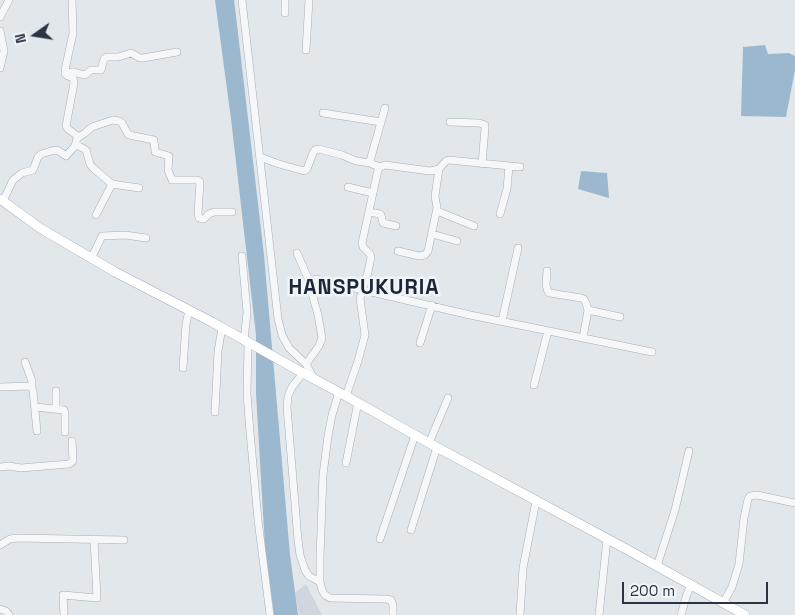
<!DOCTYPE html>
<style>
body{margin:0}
#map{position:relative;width:795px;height:615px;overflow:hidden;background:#e2e7eb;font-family:"Space Grotesk",sans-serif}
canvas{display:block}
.north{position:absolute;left:10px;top:10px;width:50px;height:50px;-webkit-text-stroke:4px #f2f5f8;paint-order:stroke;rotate:257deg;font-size:14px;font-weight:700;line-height:20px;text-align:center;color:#293545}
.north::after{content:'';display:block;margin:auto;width:18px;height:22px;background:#293545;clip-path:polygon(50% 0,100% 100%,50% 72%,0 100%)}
.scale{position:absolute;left:622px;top:582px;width:146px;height:22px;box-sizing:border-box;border:2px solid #293545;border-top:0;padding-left:6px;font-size:15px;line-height:18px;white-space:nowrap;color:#293545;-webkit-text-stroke:4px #f2f5f8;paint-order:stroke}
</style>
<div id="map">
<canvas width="795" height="615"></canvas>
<div class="north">N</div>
<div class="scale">200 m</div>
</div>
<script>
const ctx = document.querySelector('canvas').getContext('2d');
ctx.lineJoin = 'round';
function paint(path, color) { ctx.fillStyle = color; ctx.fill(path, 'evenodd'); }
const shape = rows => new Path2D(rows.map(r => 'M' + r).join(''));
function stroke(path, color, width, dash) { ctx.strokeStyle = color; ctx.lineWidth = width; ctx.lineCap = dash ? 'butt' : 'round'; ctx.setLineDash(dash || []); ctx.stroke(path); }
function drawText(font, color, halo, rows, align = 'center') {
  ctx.font = font + ' "Space Grotesk",sans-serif'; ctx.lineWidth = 5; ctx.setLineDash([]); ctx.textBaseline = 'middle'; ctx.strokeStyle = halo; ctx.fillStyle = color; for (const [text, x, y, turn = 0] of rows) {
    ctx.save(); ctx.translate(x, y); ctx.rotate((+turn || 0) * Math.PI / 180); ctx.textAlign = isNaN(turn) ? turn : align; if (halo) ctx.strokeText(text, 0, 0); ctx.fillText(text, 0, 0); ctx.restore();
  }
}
const built = shape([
 [306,584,322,615,299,615,295,593]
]);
const water = shape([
 [215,0,234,0,236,16,264,255,290,555,298,615,274,615,265,547,256,393,256,335,231,119],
 [765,45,768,54,789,53,795,56,795,70,786,117,741,116,743,47],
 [581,171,607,173,609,198,578,189]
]);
const minor = shape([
 [72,0,73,33,65,70,66,75,73,78,74,83,66,126,68,129,79,137],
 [242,0,278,319,282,335,289,348,306,364,314,379],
 [285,13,285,0],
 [0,17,9,0],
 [0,31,4,51,0,68],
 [306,50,309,0],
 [65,73,73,72,85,75,91,70,101,70,104,59,107,57,118,57,131,53,140,58,143,58,177,52],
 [323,113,381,122],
 [450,122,479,123,485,125,485,128,482,164],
 [75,146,77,138,85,133,92,127,113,120,119,121,122,123,128,134,129,135,154,140,155,152,169,156,168,170,172,180,197,180,200,182,198,213,199,218,202,219,204,219,209,214,214,212,232,212],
 [260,157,279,164,304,171,307,169,313,153,315,150,319,149,342,155,356,161,371,163],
 [380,167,372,164,370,161,385,108],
 [348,187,373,193],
 [3,201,13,180,22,173,33,170,38,157,41,154,55,150,59,151,66,156,74,147,77,145,86,150,90,164,93,168,112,184,139,188],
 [437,211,474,226],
 [369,212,380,214,381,215,383,223,396,226],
 [500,214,507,189,509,166],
 [96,215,112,184],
 [432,234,457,241],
 [398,251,419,256,425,255,428,251,437,208,435,196,439,169],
 [297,253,310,283],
 [242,256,247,312,244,341],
 [91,259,102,236,125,235,146,238],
 [547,271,546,285,548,292,550,293,581,298,584,299,586,303,588,310,583,338],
 [588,310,620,317],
 [502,321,518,248],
 [248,343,247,394,250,432,258,520,270,615],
 [420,343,432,305],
 [25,362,32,381,32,388],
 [306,364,319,346,322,338,318,315,310,286,310,283,313,280,316,279,470,315,652,352],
 [183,368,186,324,189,310],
 [303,373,292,387,288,396,287,407,298,540,300,555,305,570,309,576,320,582],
 [534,385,548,331],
 [0,387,29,386,32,388,33,391,37,431],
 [339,392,332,415,328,436,323,475,320,557,320,582,322,590,325,595,330,598,386,599,391,600,393,605,393,615],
 [346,396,358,361,365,335,360,298,368,272,371,257,370,254,363,247,362,243,378,170,380,167,385,165,430,171,439,169,446,161,449,160,520,167],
 [35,407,64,410,65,413,65,432],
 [56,408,56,391],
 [215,412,218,351,222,328],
 [429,443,448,398],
 [346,463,358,402],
 [0,467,9,466,21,468,69,464,73,461,72,441],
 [411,530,437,447],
 [380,539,415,435],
 [0,545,10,539,17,538,124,540],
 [657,566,675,510,689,451],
 [723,603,732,587,739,564,744,518,748,499,750,496,757,495,795,503],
 [0,609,6,611,9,615],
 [64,615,63,595,97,598,94,539],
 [520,615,523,568,536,501],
 [599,615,607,539],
 [681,615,687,594,691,585]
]);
const major = shape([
 [0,199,40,228,115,272,212,322,303,373,346,396,429,443,628,550,745,615]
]);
const districtNames = [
 ["HANSPUKURIA",364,288]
];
paint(built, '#d0d6de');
paint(water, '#9bb8ce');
stroke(minor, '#a7aeb6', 8);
stroke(major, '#a0acb8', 10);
stroke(minor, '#f5f7f9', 7);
stroke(major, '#fff', 9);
ctx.letterSpacing = '1px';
drawText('bold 21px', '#1b2636', '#f2f5f8', districtNames);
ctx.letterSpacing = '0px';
</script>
